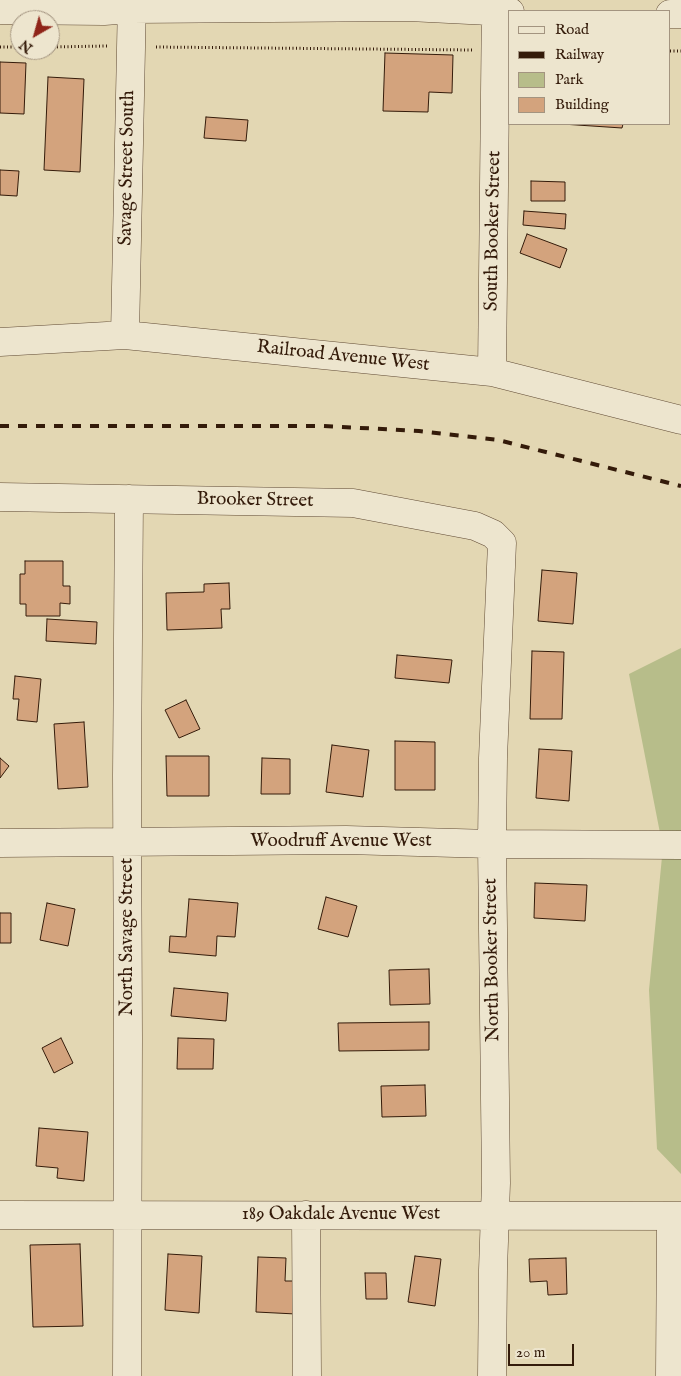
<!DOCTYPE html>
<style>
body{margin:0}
#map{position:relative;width:681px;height:1376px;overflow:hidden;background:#e3d7b3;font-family:"IM FELL English",serif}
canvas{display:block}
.legend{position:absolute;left:508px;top:10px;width:162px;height:115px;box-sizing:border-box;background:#ede5ce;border:1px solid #a39480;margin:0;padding:6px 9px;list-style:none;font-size:15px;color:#341b0a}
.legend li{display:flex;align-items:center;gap:10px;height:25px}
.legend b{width:25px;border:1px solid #a39480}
.north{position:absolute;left:10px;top:10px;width:50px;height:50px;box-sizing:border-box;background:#ede5ce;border:1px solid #a39480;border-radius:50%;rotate:218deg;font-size:14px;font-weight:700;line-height:20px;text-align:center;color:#341b0a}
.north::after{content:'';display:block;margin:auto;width:18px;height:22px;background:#8f2418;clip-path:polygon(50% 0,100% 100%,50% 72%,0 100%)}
.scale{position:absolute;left:508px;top:1344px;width:66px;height:22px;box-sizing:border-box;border:2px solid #341b0a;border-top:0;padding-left:6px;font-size:15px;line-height:18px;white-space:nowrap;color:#341b0a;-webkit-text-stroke:4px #ede5ce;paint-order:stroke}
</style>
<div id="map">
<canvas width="681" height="1376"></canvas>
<ul class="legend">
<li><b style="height:6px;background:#ede5ce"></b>Road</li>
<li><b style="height:6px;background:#341b0a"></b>Railway</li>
<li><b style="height:14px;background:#b7bd8a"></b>Park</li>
<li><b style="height:14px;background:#d3a37d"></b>Building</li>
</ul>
<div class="north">N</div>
<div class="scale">20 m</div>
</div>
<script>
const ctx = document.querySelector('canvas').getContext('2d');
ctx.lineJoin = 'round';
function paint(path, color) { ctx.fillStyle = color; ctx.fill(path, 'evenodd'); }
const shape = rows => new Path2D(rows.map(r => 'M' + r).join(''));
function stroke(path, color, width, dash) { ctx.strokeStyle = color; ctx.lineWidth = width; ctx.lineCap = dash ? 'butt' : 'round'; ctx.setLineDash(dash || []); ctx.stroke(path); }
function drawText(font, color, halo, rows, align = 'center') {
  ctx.font = font + ' "IM FELL English",serif'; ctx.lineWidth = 4; ctx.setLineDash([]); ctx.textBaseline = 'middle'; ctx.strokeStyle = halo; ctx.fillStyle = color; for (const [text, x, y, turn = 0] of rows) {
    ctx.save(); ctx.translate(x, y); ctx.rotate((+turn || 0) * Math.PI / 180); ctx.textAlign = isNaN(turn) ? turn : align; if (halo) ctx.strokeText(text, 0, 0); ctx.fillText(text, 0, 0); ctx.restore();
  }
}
const green = shape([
 [681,648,681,833,660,833,629,674],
 [662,857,681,857,681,1174,657,1149,649,990]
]);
const building = shape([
 [385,53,453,55,452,93,429,92,428,112,383,111,385,53],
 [0,62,26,63,24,114,0,113,0,62],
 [48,77,84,79,80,172,44,170,48,77],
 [206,117,248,120,246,141,204,138,206,117],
 [562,124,623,124,622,128,562,124],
 [0,170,19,171,17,196,0,195,0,170],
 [531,181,565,182,565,201,531,201,531,181],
 [524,211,566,214,565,229,523,225,524,211],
 [527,234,567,249,560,268,520,253,527,234],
 [25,561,63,561,63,586,70,586,70,604,60,603,60,616,26,616,26,604,20,604,20,574,25,574,25,561],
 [542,570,577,573,573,624,538,621,542,570],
 [229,583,230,609,221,609,222,628,167,630,166,593,204,592,204,584,229,583],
 [47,619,97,622,96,644,46,641,47,619],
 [532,651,564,652,562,719,530,719,532,651],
 [397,655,452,660,449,683,395,678,397,655],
 [15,676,41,679,37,722,17,720,19,699,13,699,15,676],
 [186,700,200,729,179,738,165,710,186,700],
 [84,722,88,787,58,789,54,724,84,722],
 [395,741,435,742,435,790,395,790,395,741],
 [332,745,369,750,363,797,326,792,332,745],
 [539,749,572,751,569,801,536,798,539,749],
 [166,756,209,756,209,796,167,796,166,756],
 [0,758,9,766,0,778,0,758],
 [262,758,290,759,290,794,261,794,262,758],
 [535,883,587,885,585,921,534,918,535,883],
 [326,897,357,906,348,937,318,929,326,897],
 [189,899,238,903,235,937,217,936,216,956,169,952,170,936,186,937,189,899],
 [47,903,75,909,68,946,40,940,47,903],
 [0,913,11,913,11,943,0,943,0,913],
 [429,969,430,1004,390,1005,389,970,429,969],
 [174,988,228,993,226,1021,171,1016,174,988],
 [429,1022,429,1050,339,1051,338,1023,429,1022],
 [61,1038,73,1063,54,1073,42,1048,61,1038],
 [178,1038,214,1039,213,1069,177,1069,178,1038],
 [425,1085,426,1116,382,1117,381,1086,425,1085],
 [39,1128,88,1132,84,1181,57,1178,58,1168,36,1166,39,1128],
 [80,1244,83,1326,33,1327,30,1245,80,1244],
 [168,1254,202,1256,199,1313,165,1310,168,1254],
 [415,1256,441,1259,435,1306,408,1302,415,1256],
 [258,1257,286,1258,285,1281,298,1281,296,1314,256,1312,258,1257],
 [566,1258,567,1294,548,1295,547,1281,530,1282,529,1259,566,1258],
 [365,1273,386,1273,387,1299,366,1299,365,1273]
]);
const path = shape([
 [0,47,20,47],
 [50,47,107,46],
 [156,47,472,50],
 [670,51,681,51]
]);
const minor = shape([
 [0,10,104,11,132,9,409,7,510,12],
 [670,14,681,14],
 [125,335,132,0],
 [0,342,125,335,492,372,681,420],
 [492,372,496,0],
 [0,497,353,503,475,526,493,534,502,543,493,758,492,844,496,1183,493,1270,492,1376],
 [0,843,346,840,492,844,681,845],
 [0,1215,681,1216],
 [306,1215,307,1376],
 [127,1376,128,1039,127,775,129,499],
 [670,1376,671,1216]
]);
const rail = shape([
 [0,426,324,426,419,431,498,440,681,486]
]);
const streetNames = [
 ["Savage Street South",128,168,-89],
 ["South Booker Street",494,231,-89],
 ["Railroad Avenue West",343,357,6],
 ["Brooker Street",255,501,1],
 ["Woodruff Avenue West",341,842],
 ["North Savage Street",128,937,-90],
 ["North Booker Street",493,960,-91],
 ["189 Oakdale Avenue West",341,1215]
];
paint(green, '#b7bd8a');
paint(building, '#d3a37d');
stroke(building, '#341b0a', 1);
stroke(minor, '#604a34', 29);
stroke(path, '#341b0a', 3, [1, 2.5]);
stroke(minor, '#ede5ce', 28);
stroke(rail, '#341b0a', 4, [9, 9]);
drawText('19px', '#341b0a', '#ede5ce', streetNames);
</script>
